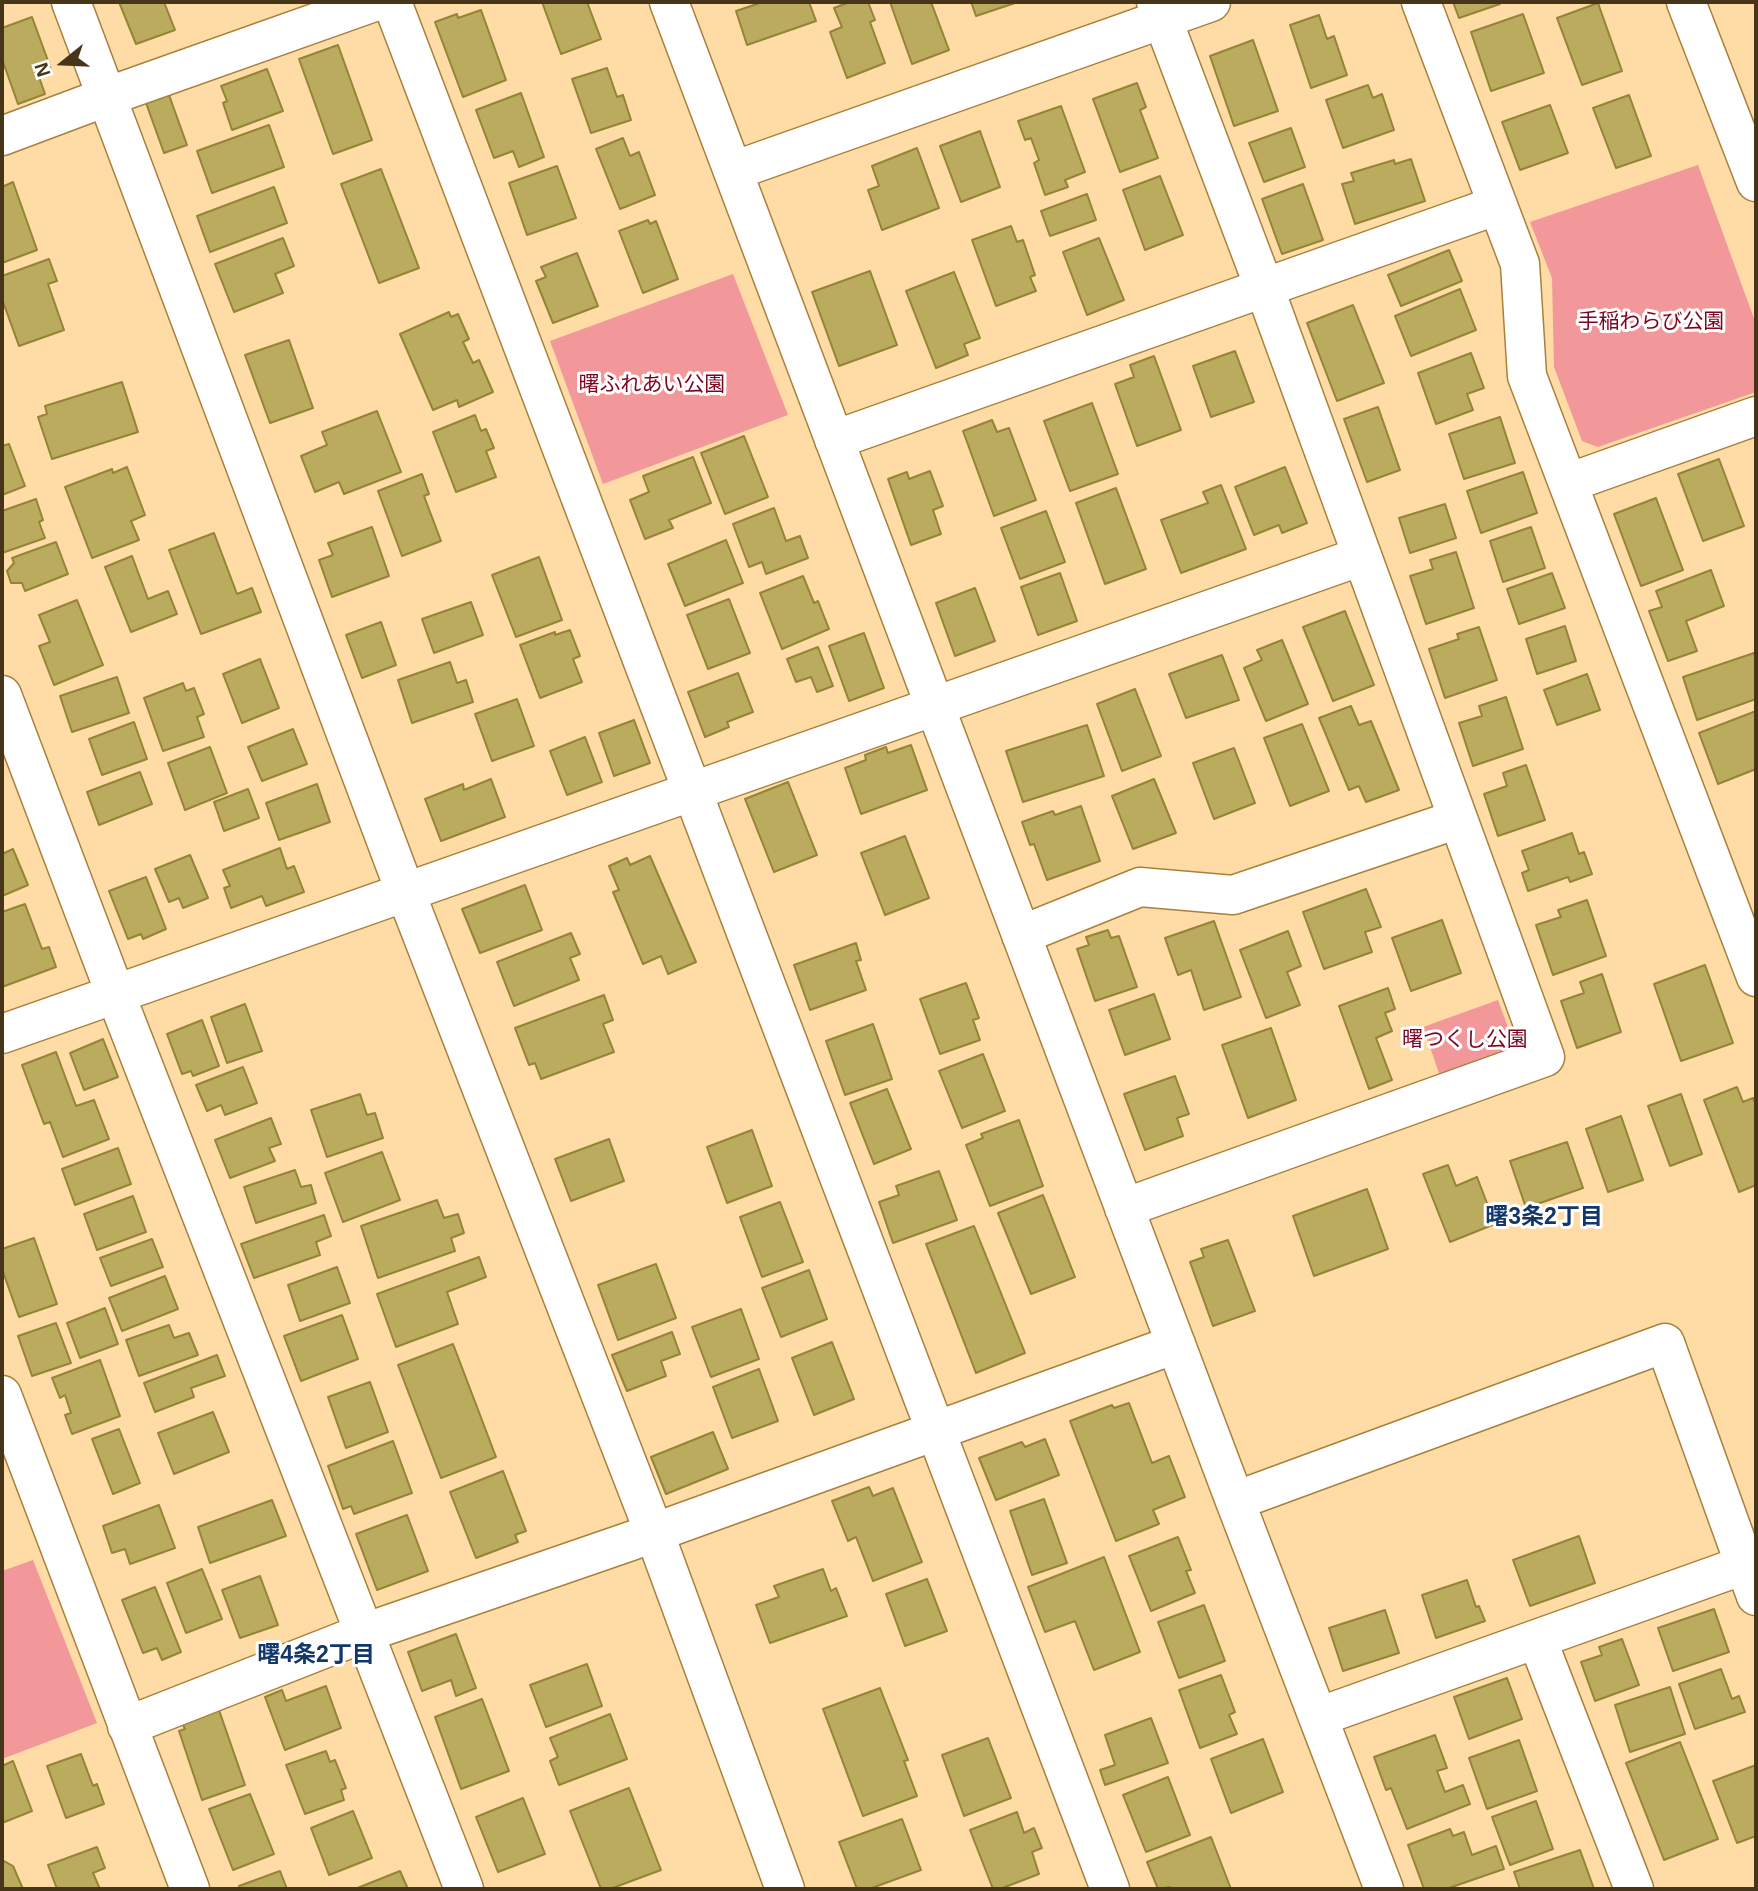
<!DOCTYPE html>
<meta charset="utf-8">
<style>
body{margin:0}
#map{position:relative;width:1758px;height:1891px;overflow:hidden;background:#ffdba5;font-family:Arial,sans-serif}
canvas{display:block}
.frame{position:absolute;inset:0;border:4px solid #473519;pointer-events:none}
.north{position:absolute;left:28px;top:28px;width:70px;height:70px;-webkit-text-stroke:5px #fff;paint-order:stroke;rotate:252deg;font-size:19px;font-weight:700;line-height:28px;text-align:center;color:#473519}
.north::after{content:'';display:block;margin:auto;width:24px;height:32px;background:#473519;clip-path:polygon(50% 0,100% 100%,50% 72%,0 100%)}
</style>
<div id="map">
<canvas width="1758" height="1891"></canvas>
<div class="frame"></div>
<div class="north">N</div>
</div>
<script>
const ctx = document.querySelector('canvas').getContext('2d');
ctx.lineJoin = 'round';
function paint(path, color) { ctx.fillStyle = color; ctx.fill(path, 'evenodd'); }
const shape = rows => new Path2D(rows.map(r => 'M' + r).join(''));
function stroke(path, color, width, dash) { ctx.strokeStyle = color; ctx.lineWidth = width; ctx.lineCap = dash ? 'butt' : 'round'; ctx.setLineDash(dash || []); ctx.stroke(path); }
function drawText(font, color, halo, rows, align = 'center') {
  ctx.font = font + ' Arial,"Noto Sans JP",sans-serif'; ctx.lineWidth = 6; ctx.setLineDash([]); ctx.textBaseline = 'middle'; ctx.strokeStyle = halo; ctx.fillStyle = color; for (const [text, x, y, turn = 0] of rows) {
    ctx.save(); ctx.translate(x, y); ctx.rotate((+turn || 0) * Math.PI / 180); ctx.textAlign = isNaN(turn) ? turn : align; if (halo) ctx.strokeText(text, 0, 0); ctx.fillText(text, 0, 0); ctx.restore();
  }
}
const green = shape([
 [1698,165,1756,324,1756,392,1598,447,1582,441,1554,367,1552,278,1530,222],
 [733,274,788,415,603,484,550,341],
 [1498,1000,1516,1049,1440,1076,1423,1027],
 [33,1560,97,1723,2,1759,2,1571]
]);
const building = shape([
 [119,2,164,2,175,30,136,44,119,2],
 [542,2,587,2,601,39,561,54,542,2],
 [763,2,809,2,816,21,747,45,736,11,763,2],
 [850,2,868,2,875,20,870,22,885,63,847,78,830,32,842,27,834,8,850,2],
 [890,2,931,2,949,50,912,64,890,2],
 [971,2,1018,2,976,16,971,2],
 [1453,2,1499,2,1500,4,1459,18,1453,2],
 [1598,3,1622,71,1582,85,1557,18,1598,3],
 [481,10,506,80,463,97,435,22,457,14,458,18,481,10],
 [1523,14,1544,73,1491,91,1471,32,1523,14],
 [1319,15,1327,39,1334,36,1347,75,1311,88,1290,25,1319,15],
 [32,17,51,69,38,74,45,94,18,104,2,59,2,28,32,17],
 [1253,40,1278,111,1234,126,1210,56,1253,40],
 [338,45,372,140,333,154,299,59,338,45],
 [607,68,617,97,623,95,631,120,591,133,572,79,607,68],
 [267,69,283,111,232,130,223,103,227,101,221,86,267,69],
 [1137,83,1146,107,1140,110,1158,158,1120,172,1093,99,1137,83],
 [1368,85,1373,98,1382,94,1394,130,1343,148,1326,100,1368,85],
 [521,93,544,157,519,167,513,151,494,158,476,110,521,93],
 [169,95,187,145,164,153,146,103,169,95],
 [1629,95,1651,156,1616,168,1593,108,1629,95],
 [1550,105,1568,153,1520,170,1502,122,1550,105],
 [1061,106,1085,172,1065,180,1068,187,1045,195,1034,163,1039,160,1031,138,1025,140,1018,121,1061,106],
 [269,125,284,167,212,193,197,151,269,125],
 [1291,128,1305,167,1264,182,1249,143,1291,128],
 [980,131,1000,187,961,202,940,146,980,131],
 [623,138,630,156,639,152,655,195,620,209,596,149,623,138],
 [917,148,939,208,882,230,868,190,879,186,872,166,917,148],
 [1411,159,1425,201,1355,224,1342,184,1354,181,1351,173,1394,160,1395,164,1411,159],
 [557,166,576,218,527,235,509,183,557,166],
 [381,169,419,268,379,283,341,184,381,169],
 [1160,176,1183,235,1145,250,1123,190,1160,176],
 [13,182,37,250,2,263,2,187,13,182],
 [1303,184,1323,240,1282,254,1262,199,1303,184],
 [274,187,287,223,210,252,197,216,274,187],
 [1087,194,1096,220,1050,236,1041,211,1087,194],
 [648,220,650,224,656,221,678,279,643,293,619,231,648,220],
 [1011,226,1017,242,1023,240,1035,275,1030,277,1036,291,996,306,972,240,1011,226],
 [283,238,294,266,275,274,283,293,234,312,215,264,283,238],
 [1099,238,1124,300,1087,315,1063,252,1099,238],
 [1449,250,1462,281,1401,306,1388,275,1449,250],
 [577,253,598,306,553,323,536,281,546,277,541,267,577,253],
 [49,259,57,281,48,284,64,330,19,346,2,299,2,276,49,259],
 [870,271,897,345,839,366,812,292,870,271],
 [954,272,980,338,964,344,968,355,936,368,906,291,954,272],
 [1460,289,1476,330,1411,356,1395,316,1460,289],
 [1353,305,1384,383,1337,401,1307,323,1353,305],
 [449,312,451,317,458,314,469,339,463,342,473,363,479,360,493,392,459,407,457,400,433,410,400,334,449,312],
 [289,340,313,408,270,423,245,355,289,340],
 [1235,351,1254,402,1211,417,1193,366,1235,351],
 [1471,353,1484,388,1467,394,1473,410,1436,424,1418,373,1471,353],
 [1154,356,1181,430,1137,446,1115,384,1134,377,1130,365,1154,356],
 [122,382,138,432,52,459,38,417,47,414,45,406,122,382],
 [1092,403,1118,474,1070,491,1044,421,1092,403],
 [1378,407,1400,470,1367,482,1344,419,1378,407],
 [377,411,401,472,344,494,339,482,315,492,301,456,327,445,322,432,377,411],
 [475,415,481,431,486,429,494,448,486,451,496,477,456,492,433,432,475,415],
 [1500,417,1515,463,1464,479,1449,434,1500,417],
 [992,420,997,432,1009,428,1036,500,994,516,963,431,992,420],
 [744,436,768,497,725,514,701,453,744,436],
 [9,444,25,486,2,495,2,446,9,444],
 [693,457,711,503,669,520,673,528,645,539,630,500,649,492,643,476,693,457],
 [1719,459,1744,526,1703,541,1678,474,1719,459],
 [127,467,145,515,131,521,139,540,92,558,65,487,112,469,113,473,127,467],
 [1285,467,1307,523,1282,533,1279,525,1254,535,1235,487,1285,467],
 [930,471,943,506,933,510,941,534,911,545,888,479,907,472,909,479,930,471],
 [1523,472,1537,513,1481,533,1467,491,1523,472],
 [422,474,429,494,424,496,441,541,402,556,378,491,422,474],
 [1221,485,1246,549,1181,573,1161,520,1208,503,1203,492,1221,485],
 [1116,488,1146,569,1105,584,1076,503,1116,488],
 [1656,498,1683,570,1641,586,1614,514,1656,498],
 [36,499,43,520,39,522,45,538,2,553,2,511,36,499],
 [1445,504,1456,538,1410,553,1399,518,1445,504],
 [774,508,786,541,800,536,808,558,766,574,762,562,749,567,733,524,774,508],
 [1046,511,1065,562,1020,579,1001,528,1046,511],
 [372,527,389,576,332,597,319,560,333,555,328,543,372,527],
 [1531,527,1545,568,1503,582,1490,541,1531,527],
 [214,533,237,594,252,588,261,612,201,634,169,550,214,533],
 [726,540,743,583,685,606,668,564,726,540],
 [56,542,68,574,25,591,22,583,11,583,7,571,14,563,12,558,56,542],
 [1456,552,1474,608,1426,624,1410,576,1433,569,1430,560,1456,552],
 [132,556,148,599,168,591,177,614,131,632,105,567,132,556],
 [539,557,562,620,516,637,492,575,539,557],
 [1711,570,1724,606,1686,621,1697,651,1668,661,1649,611,1662,607,1656,591,1711,570],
 [1060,573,1077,621,1038,635,1021,587,1060,573],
 [1552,573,1565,608,1519,624,1507,589,1552,573],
 [803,576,814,603,818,601,829,629,782,649,760,593,803,576],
 [975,588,995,641,955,656,936,603,975,588],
 [729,599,750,653,708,669,687,615,729,599],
 [77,600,103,665,54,685,39,646,50,642,39,615,77,600],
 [471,602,483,635,434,653,422,619,471,602],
 [1345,611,1374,685,1333,701,1303,627,1345,611],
 [381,622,396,665,362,678,346,635,381,622],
 [1565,626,1576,661,1537,674,1526,639,1565,626],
 [1479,627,1497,680,1445,698,1429,649,1459,639,1457,634,1479,627],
 [570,630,580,656,573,659,582,682,540,698,520,645,555,632,555,635,570,630],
 [864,633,884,688,849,701,829,646,864,633],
 [1282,640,1308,704,1266,721,1244,668,1262,660,1257,650,1282,640],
 [818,647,833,686,817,692,811,677,796,682,787,659,818,647],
 [1754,653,1756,660,1756,699,1697,720,1683,677,1754,653],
 [1222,655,1239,700,1186,718,1169,674,1222,655],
 [260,659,279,708,242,723,223,674,260,659],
 [450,662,457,683,466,680,473,702,412,723,398,680,450,662],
 [738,673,753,712,727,722,729,727,705,737,688,692,738,673],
 [1587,674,1600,710,1557,725,1544,690,1587,674],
 [117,677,129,713,72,732,60,696,117,677],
 [183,683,186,691,194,688,204,714,197,717,204,737,163,751,144,698,183,683],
 [1135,689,1161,756,1122,771,1097,704,1135,689],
 [1506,697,1523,749,1473,766,1459,723,1482,716,1479,706,1506,697],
 [517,699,534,746,492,761,475,714,517,699],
 [1351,706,1359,725,1371,721,1399,790,1366,802,1359,786,1349,790,1319,718,1351,706],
 [1756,711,1756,769,1718,784,1699,733,1756,711],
 [634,720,650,763,614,776,599,733,634,720],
 [134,722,147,759,102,775,89,739,134,722],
 [1302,724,1329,791,1290,806,1264,738,1302,724],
 [1087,725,1104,776,1023,802,1006,751,1087,725],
 [293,729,307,764,262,781,248,747,293,729],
 [585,737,602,782,567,795,550,751,585,737],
 [911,745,927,790,861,814,845,768,866,760,865,755,886,747,888,753,911,745],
 [210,747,227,793,185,810,168,763,210,747],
 [1234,748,1255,803,1214,819,1193,763,1234,748],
 [1526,765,1545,820,1498,836,1484,794,1507,786,1503,773,1526,765],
 [140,772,152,804,99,825,87,792,140,772],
 [491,779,505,817,441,841,425,799,463,784,464,790,491,779],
 [1154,779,1176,833,1133,849,1112,796,1154,779],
 [788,782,817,855,774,872,745,799,788,782],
 [317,784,330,822,279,840,266,803,317,784],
 [248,789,259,818,224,831,214,802,248,789],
 [1081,806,1100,861,1047,880,1034,844,1030,845,1022,822,1053,811,1055,815,1081,806],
 [1572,833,1579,854,1584,852,1592,874,1570,882,1568,877,1528,891,1522,873,1529,870,1522,851,1572,833],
 [905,836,929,898,885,915,861,853,905,836],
 [280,848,287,869,294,866,304,892,266,906,262,896,231,908,224,888,230,886,223,870,280,848],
 [13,849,28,885,2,896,2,854,13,849],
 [190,855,208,898,183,908,179,898,169,902,155,869,190,855],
 [650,856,696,962,668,974,661,956,643,964,613,892,619,890,609,866,627,858,630,865,650,856],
 [146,877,166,929,143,939,141,934,128,939,109,891,146,877],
 [525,885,542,930,480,953,462,909,525,885],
 [1366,889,1381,927,1365,932,1372,952,1324,969,1303,912,1366,889],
 [1587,900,1606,956,1553,975,1536,925,1561,917,1558,910,1587,900],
 [25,904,42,949,49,947,56,967,2,987,2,912,25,904],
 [1442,920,1461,973,1411,991,1392,938,1442,920],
 [1214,921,1241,997,1204,1010,1191,970,1178,975,1165,938,1214,921],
 [1108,930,1111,938,1119,936,1137,987,1095,1001,1077,949,1089,945,1086,937,1108,930],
 [1288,931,1301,966,1287,972,1300,1005,1266,1018,1240,950,1288,931],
 [571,933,580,954,570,958,579,980,514,1006,497,962,571,933],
 [856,943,861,960,856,961,866,990,810,1010,794,965,856,943],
 [1705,965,1733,1043,1681,1061,1654,984,1705,965],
 [1602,974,1621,1032,1577,1048,1561,1001,1584,993,1580,982,1602,974],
 [966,983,979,1018,973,1020,980,1040,940,1054,920,999,966,983],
 [1388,988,1395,1009,1385,1013,1392,1031,1376,1038,1392,1080,1369,1089,1339,1006,1388,988],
 [1154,994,1170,1039,1125,1055,1109,1010,1154,994],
 [604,995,613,1020,603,1024,614,1052,541,1079,535,1063,529,1065,515,1028,604,995],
 [245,1004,262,1051,227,1063,211,1017,245,1004],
 [202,1020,219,1066,193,1076,191,1071,182,1074,167,1034,202,1020],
 [873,1024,892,1079,845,1095,826,1041,873,1024],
 [1271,1028,1296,1100,1248,1118,1222,1045,1271,1028],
 [103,1039,118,1077,84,1090,70,1053,103,1039],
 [56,1052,76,1106,94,1100,109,1139,63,1157,50,1122,44,1124,22,1065,56,1052],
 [983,1054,1005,1111,962,1128,939,1071,983,1054],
 [243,1067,257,1103,225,1115,221,1105,207,1111,196,1085,243,1067],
 [1175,1076,1189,1114,1177,1118,1183,1136,1145,1150,1124,1094,1175,1076],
 [1737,1087,1743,1102,1753,1098,1756,1105,1756,1185,1739,1192,1704,1100,1737,1087],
 [887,1089,911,1149,874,1164,850,1103,887,1089],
 [360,1094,367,1115,375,1113,383,1138,327,1157,311,1110,360,1094],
 [1681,1094,1702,1154,1670,1166,1648,1106,1681,1094],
 [1621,1116,1643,1180,1608,1192,1586,1129,1621,1116],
 [271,1118,281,1144,269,1148,275,1161,230,1178,215,1140,271,1118],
 [1019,1120,1043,1186,990,1206,966,1145,983,1138,981,1134,1019,1120],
 [752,1130,772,1186,727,1203,707,1147,752,1130],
 [609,1139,624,1181,571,1201,555,1159,609,1139],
 [1567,1142,1583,1188,1526,1208,1510,1161,1567,1142],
 [118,1148,131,1184,75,1205,62,1169,118,1148],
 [382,1152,400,1200,343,1222,325,1173,382,1152],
 [1448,1165,1456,1186,1477,1177,1495,1224,1450,1242,1423,1174,1448,1165],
 [295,1170,301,1187,311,1185,316,1203,256,1223,244,1187,295,1170],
 [939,1171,957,1220,893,1243,879,1202,899,1195,896,1186,939,1171],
 [1367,1189,1388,1249,1314,1276,1293,1216,1367,1189],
 [1043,1195,1075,1277,1031,1294,998,1213,1043,1195],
 [133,1196,146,1232,97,1250,84,1214,133,1196],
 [437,1200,444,1218,458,1214,464,1233,451,1238,455,1251,378,1278,361,1226,437,1200],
 [780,1202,803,1262,762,1277,740,1217,780,1202],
 [324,1215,331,1236,316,1242,320,1255,254,1278,241,1244,324,1215],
 [974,1226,1025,1353,976,1373,926,1244,974,1226],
 [34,1238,57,1304,19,1317,2,1269,2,1249,34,1238],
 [152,1239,163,1267,111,1286,100,1258,152,1239],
 [1228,1240,1255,1311,1213,1326,1190,1262,1204,1257,1201,1249,1228,1240],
 [479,1257,486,1277,447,1292,458,1324,396,1347,377,1294,479,1257],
 [656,1264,676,1318,618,1340,598,1285,656,1264],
 [337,1267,350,1303,300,1321,288,1285,337,1267],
 [809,1270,827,1319,781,1337,762,1288,809,1270],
 [165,1276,178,1309,122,1331,109,1298,165,1276],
 [105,1308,118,1344,80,1358,67,1323,105,1308],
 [741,1309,759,1359,711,1377,692,1327,741,1309],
 [342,1315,358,1359,301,1381,284,1336,342,1315],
 [56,1323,71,1363,32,1376,18,1336,56,1323],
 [169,1325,174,1338,189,1333,198,1355,139,1376,126,1340,169,1325],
 [672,1332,680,1354,661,1361,666,1376,627,1391,612,1355,672,1332],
 [832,1342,854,1399,814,1415,792,1358,832,1342],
 [453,1344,496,1457,441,1478,398,1365,453,1344],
 [217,1355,225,1376,191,1388,194,1397,155,1412,144,1383,217,1355],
 [100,1360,120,1416,72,1434,65,1415,71,1413,65,1395,60,1398,52,1378,100,1360],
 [759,1369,778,1421,732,1438,713,1387,759,1369],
 [370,1382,388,1432,346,1448,328,1397,370,1382],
 [1129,1403,1152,1463,1169,1456,1185,1497,1153,1510,1159,1524,1116,1541,1070,1421,1112,1405,1114,1408,1129,1403],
 [213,1412,229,1452,174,1474,158,1433,213,1412],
 [119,1429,140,1483,113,1494,92,1439,119,1429],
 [713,1432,728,1469,666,1494,651,1457,713,1432],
 [1045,1439,1059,1475,996,1500,979,1458,1022,1442,1025,1447,1045,1439],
 [393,1441,412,1493,354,1514,351,1506,343,1509,328,1466,393,1441],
 [503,1471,526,1531,515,1535,518,1542,476,1558,450,1492,503,1471],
 [869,1487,873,1496,893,1488,922,1562,873,1581,856,1537,848,1541,832,1501,869,1487],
 [1044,1499,1067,1563,1032,1575,1010,1511,1044,1499],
 [272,1500,286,1536,210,1563,198,1527,272,1500],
 [159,1505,175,1548,130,1564,125,1549,112,1553,103,1526,159,1505],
 [407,1515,428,1571,377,1590,356,1534,407,1515],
 [1579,1536,1595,1583,1530,1606,1513,1560,1579,1536],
 [1178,1537,1191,1570,1186,1571,1195,1593,1151,1611,1129,1556,1178,1537],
 [1104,1557,1140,1652,1094,1670,1075,1621,1045,1632,1028,1587,1104,1557],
 [202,1569,222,1619,186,1633,167,1583,202,1569],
 [823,1569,831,1591,836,1588,847,1616,770,1643,756,1605,779,1597,774,1586,823,1569],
 [260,1576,278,1625,240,1638,222,1590,260,1576],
 [927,1579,947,1631,905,1646,886,1594,927,1579],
 [1467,1580,1476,1607,1479,1606,1485,1621,1436,1638,1422,1595,1467,1580],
 [155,1587,181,1652,162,1660,157,1648,143,1653,122,1600,155,1587],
 [1204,1605,1225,1661,1179,1678,1158,1622,1204,1605],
 [1714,1609,1729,1652,1673,1671,1658,1628,1714,1609],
 [1385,1610,1399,1653,1343,1671,1329,1628,1385,1610],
 [456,1634,476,1688,456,1696,451,1680,422,1691,408,1652,456,1634],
 [1622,1639,1639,1685,1595,1701,1581,1662,1602,1655,1599,1647,1622,1639],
 [587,1664,602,1706,546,1727,530,1685,587,1664],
 [1721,1669,1732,1699,1739,1696,1745,1712,1695,1729,1679,1684,1721,1669],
 [1221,1675,1235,1712,1229,1715,1237,1734,1200,1748,1179,1690,1221,1675],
 [1507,1678,1522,1719,1469,1739,1454,1697,1507,1678],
 [326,1686,341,1728,285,1750,265,1697,282,1690,286,1701,326,1686],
 [1670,1687,1685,1734,1630,1752,1615,1705,1670,1687],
 [880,1688,908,1760,904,1761,917,1796,863,1816,823,1709,880,1688],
 [482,1699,509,1771,461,1789,435,1717,482,1699],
 [219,1710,245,1785,202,1800,179,1731,185,1729,182,1723,219,1710],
 [610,1714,627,1759,559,1785,550,1761,558,1757,550,1738,610,1714],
 [1151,1718,1168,1763,1105,1785,1100,1770,1115,1765,1105,1735,1151,1718],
 [1435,1735,1447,1768,1437,1771,1445,1792,1463,1785,1470,1804,1407,1829,1391,1788,1386,1790,1374,1757,1435,1735],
 [988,1738,1011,1798,964,1816,942,1755,988,1738],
 [1263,1739,1283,1792,1231,1813,1211,1759,1263,1739],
 [1519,1740,1537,1791,1487,1809,1469,1758,1519,1740],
 [1680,1742,1718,1839,1664,1860,1626,1763,1680,1742],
 [326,1751,330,1762,335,1760,346,1788,341,1790,344,1800,305,1814,286,1765,326,1751],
 [81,1754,93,1786,97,1784,104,1804,66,1818,47,1766,81,1754],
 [13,1761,32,1811,2,1823,2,1766,13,1761],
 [1756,1765,1756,1836,1737,1843,1713,1781,1756,1765],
 [1168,1777,1190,1835,1146,1852,1123,1795,1168,1777],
 [629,1788,661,1870,610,1889,601,1889,570,1811,629,1788],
 [250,1794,274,1854,233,1870,209,1809,250,1794],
 [523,1798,545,1854,498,1872,476,1817,523,1798],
 [1536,1801,1553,1849,1510,1865,1492,1817,1536,1801],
 [353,1811,372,1858,329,1875,311,1828,353,1811],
 [1017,1812,1024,1833,1034,1828,1042,1848,1032,1852,1039,1874,1000,1889,993,1889,970,1830,1017,1812],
 [902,1819,921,1870,869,1889,857,1889,839,1842,902,1819],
 [1450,1829,1453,1836,1464,1832,1472,1855,1496,1846,1504,1869,1446,1889,1424,1889,1408,1845,1450,1829],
 [1211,1837,1231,1889,1171,1889,1170,1887,1158,1889,1147,1862,1211,1837],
 [97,1847,105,1868,93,1873,100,1889,57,1889,48,1865,97,1847],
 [1580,1850,1594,1889,1520,1889,1514,1872,1580,1850],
 [4,1861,13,1866,23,1889,2,1889,2,1862,4,1861],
 [280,1871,287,1889,240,1889,239,1886,280,1871],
 [400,1871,408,1889,355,1889,400,1871]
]);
const street = shape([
 [71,2,405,891,654,1532,785,1889],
 [392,2,1110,1889],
 [669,2,1235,1501,1384,1889],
 [1421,2,1520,264,1527,376,1756,977],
 [1686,2,1756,182],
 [2,136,106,97,374,2],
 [733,171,1211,2],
 [834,440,1498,205],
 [1568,483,1756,416],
 [2,695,115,993,464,1889],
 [1021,935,1140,887,1233,895,1458,819],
 [2,1034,1362,556],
 [1124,1208,1545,1057,1264,287,1156,2],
 [2,1395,190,1889],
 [1235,1501,1665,1343,1756,1596],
 [1537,1639,1634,1889],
 [1318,1717,1744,1565],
 [127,1726,364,1633,631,1541,1176,1344]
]);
const parkNames = [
 ["手稲わらび公園",1651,322],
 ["曙ふれあい公園",652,385],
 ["曙つくし公園",1465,1040]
];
const neighbourhoodNames = [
 ["曙3条2丁目",1544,1218],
 ["曙4条2丁目",316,1656]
];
paint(green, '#f3989a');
paint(building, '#baab5e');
stroke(building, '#938436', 2);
stroke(street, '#a9803c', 41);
stroke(street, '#fff', 38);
drawText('21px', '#7c0621', '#fff', parkNames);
drawText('bold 23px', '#13376b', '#fff', neighbourhoodNames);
</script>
